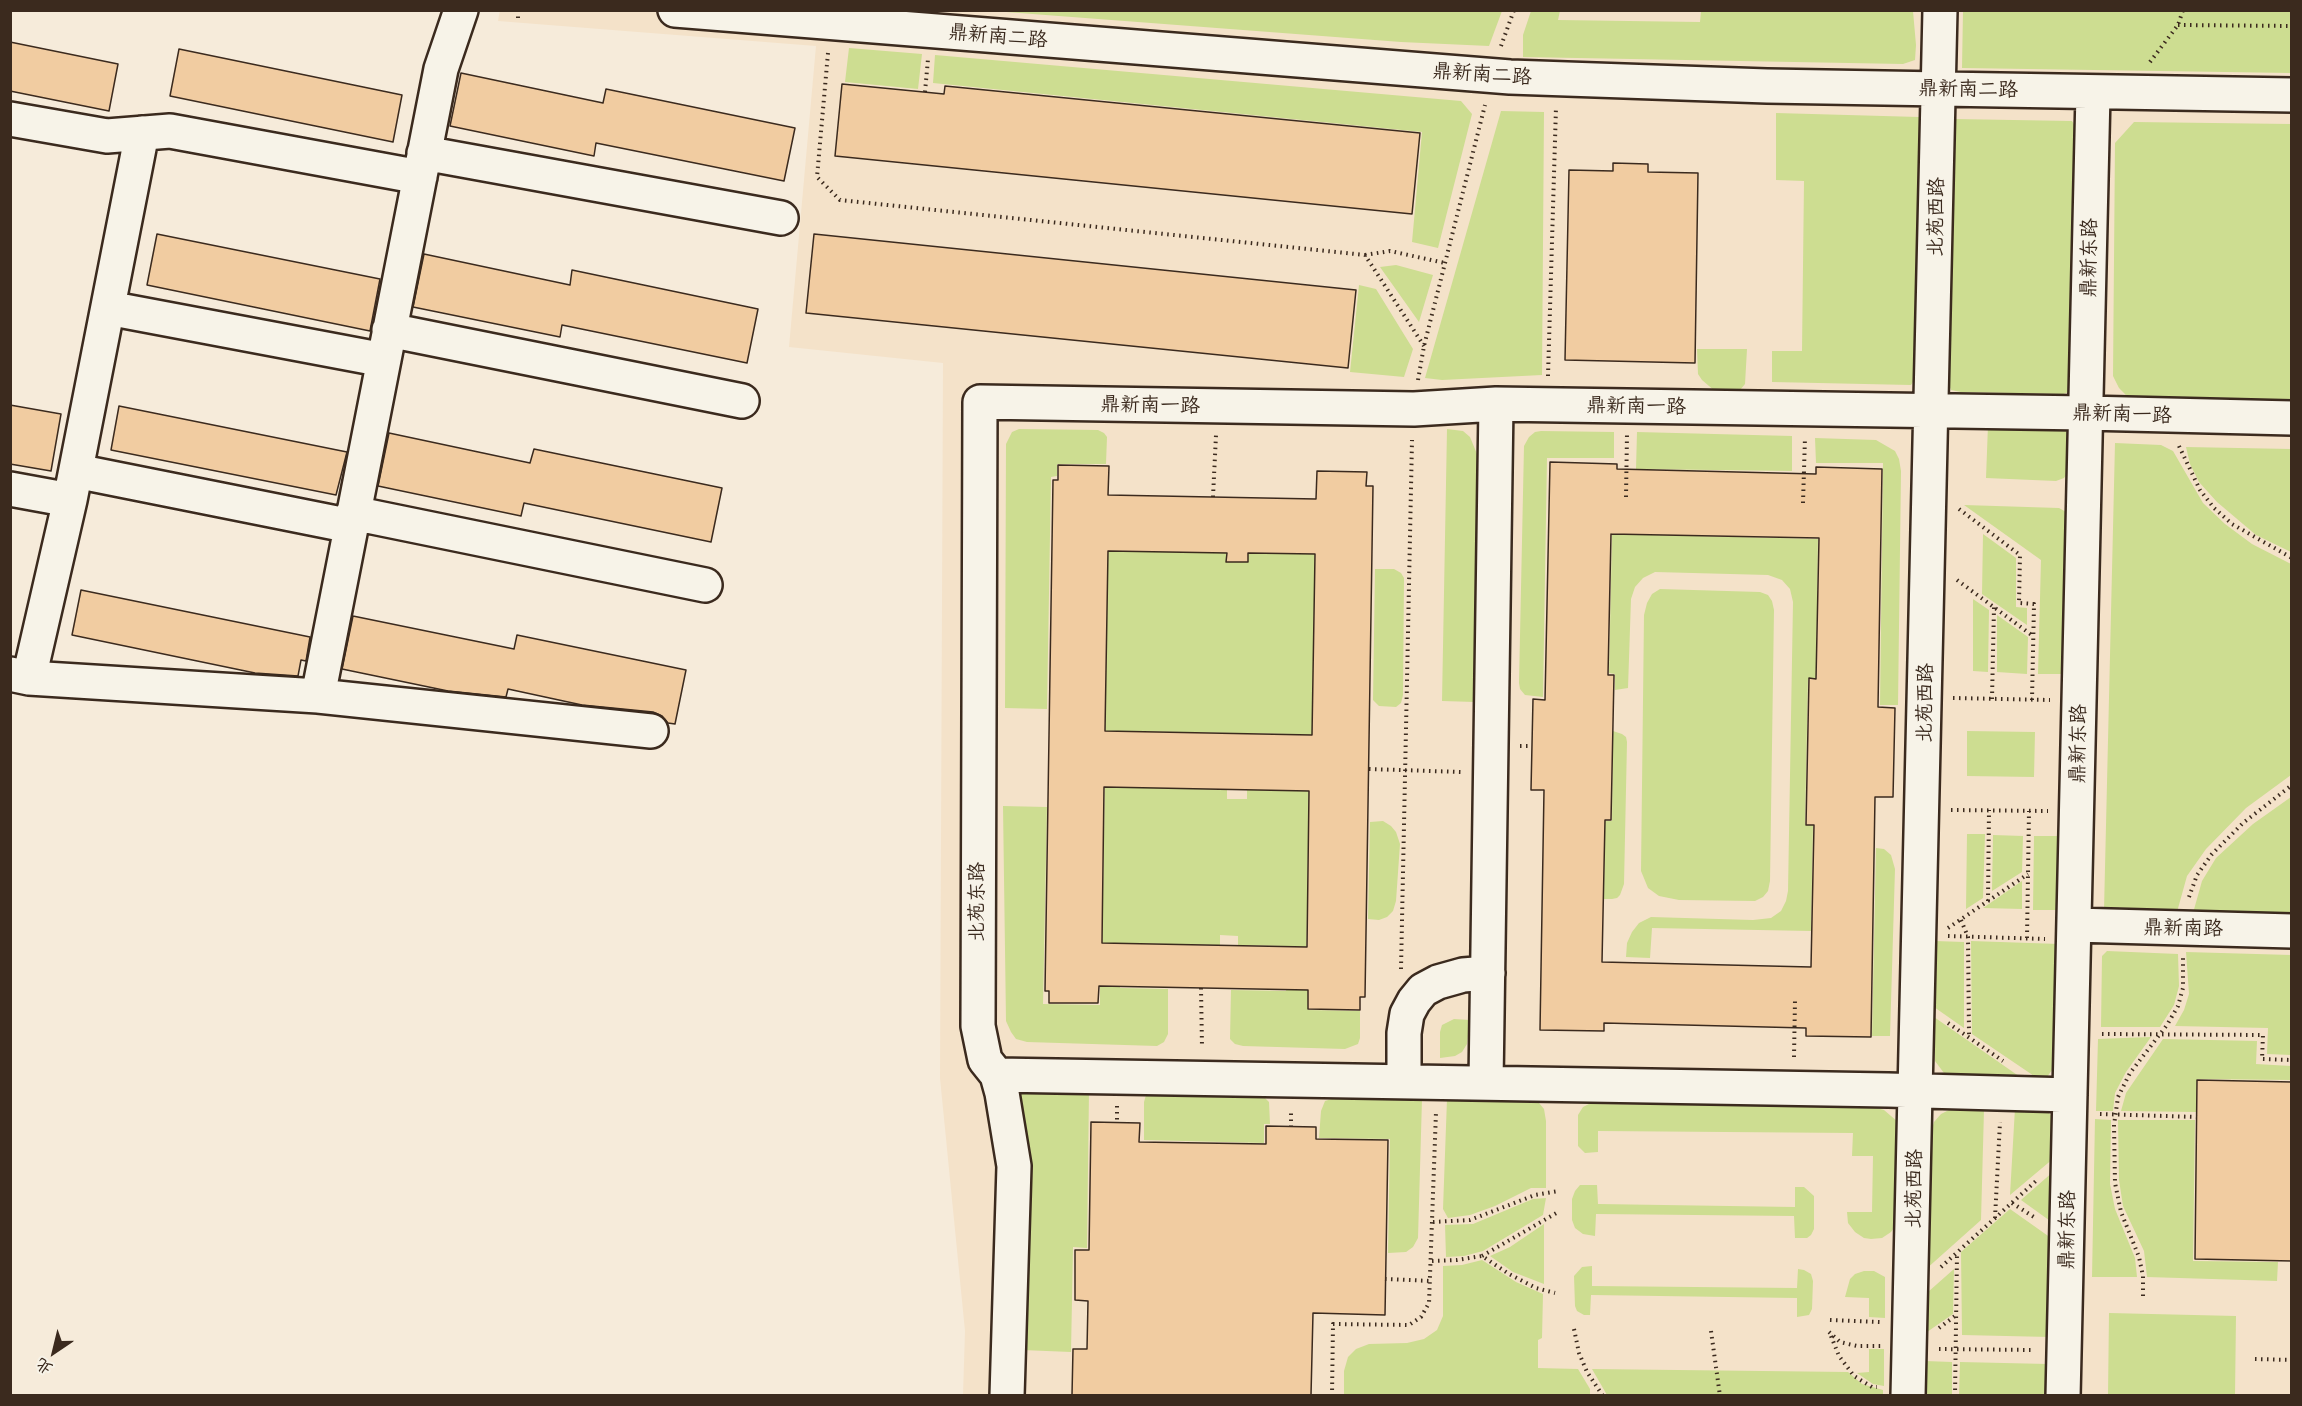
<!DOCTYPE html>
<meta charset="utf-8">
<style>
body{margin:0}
#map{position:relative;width:2302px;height:1406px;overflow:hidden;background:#f6ebda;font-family:Mali,"LXGW WenKai TC",sans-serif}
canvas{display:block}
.frame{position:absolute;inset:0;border:12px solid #3b2a1e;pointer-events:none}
.north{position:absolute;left:24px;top:1322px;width:60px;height:60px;-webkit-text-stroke:4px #f7f3e8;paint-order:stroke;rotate:215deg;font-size:16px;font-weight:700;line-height:24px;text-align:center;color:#3b2a1e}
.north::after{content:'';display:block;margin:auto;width:21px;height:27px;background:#3b2a1e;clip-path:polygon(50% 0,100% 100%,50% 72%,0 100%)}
</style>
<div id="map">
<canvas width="2302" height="1406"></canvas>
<div class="frame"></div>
<div class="north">北</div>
</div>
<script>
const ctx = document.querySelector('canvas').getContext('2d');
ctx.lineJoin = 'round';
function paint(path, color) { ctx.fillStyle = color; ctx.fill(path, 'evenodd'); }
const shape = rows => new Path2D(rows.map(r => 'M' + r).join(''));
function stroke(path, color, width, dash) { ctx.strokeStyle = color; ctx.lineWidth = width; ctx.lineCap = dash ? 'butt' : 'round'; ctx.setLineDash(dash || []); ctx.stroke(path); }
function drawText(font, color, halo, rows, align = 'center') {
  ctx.font = font + ' Mali,"LXGW WenKai TC",sans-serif'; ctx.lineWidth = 6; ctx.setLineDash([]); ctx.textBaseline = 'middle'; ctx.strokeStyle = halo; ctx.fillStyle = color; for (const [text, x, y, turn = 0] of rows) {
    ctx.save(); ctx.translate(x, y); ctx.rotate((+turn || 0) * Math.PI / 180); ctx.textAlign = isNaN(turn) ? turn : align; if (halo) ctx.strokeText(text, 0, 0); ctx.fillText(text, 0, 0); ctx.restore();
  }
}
const built = shape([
 [500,10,2291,11,2291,1395,963,1395,965,1331,940,1078,943,363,789,347,816,46,498,21]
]);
const green = shape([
 [993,11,1502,11,1489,46,1401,42],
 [1531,11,1560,11,1558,20,1700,22,1701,11,1913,11,1916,45,1915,60,1903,64,1523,57,1523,35],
 [1963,11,2291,11,2291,73,1962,68],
 [849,48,922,54,918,89,845,82],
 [935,55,1461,101,1472,114,1438,248,1412,242,1422,132,933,83],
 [1501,111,1544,112,1542,375,1442,380,1425,378],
 [1776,113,1919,117,1924,126,1915,379,1911,385,1772,382,1772,351,1802,351,1804,181,1776,180],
 [1954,119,2072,121,2075,126,2077,137,2072,384,2069,392,2063,394,1961,392,1951,390,1948,382],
 [2134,122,2291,124,2291,404,2133,402,2119,388,2113,376,2115,143],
 [1396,265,1433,275,1419,322,1380,267],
 [1359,285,1376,289,1413,349,1404,377,1350,372],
 [1697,349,1747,349,1745,384,1740,390,1733,393,1716,392,1702,380,1698,374],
 [1988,425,2063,428,2070,433,2070,470,2064,478,2056,481,1986,478],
 [1019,429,1098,430,1104,433,1107,437,1106,464,1057,464,1057,476,1051,477,1047,709,1005,708,1006,444,1012,432],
 [1447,429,1463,431,1470,437,1477,454,1475,702,1442,701],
 [1541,431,1614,432,1614,458,1547,458,1543,697,1525,695,1520,689,1519,683,1524,446,1529,437,1535,432],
 [1637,432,1792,436,1792,471,1636,469],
 [1815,438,1876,440,1895,451,1899,459,1901,471,1898,705,1880,705,1883,463,1816,463],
 [2115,443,2161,445,2173,451,2203,503,2225,524,2252,544,2291,564,2291,775,2246,808,2206,849,2187,876,2177,912,2104,910],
 [2186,447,2291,449,2291,552,2256,535,2217,502,2199,482,2190,464],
 [1964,505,2059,508,2068,513,2066,674,2038,674,2041,560],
 [1108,529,1227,553,1227,562,1248,562,1248,553,1294,554,1315,533,1312,747,1295,734,1124,731,1105,742],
 [1612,534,1818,539,1816,678,1808,679,1805,825,1813,825,1811,931,1652,928,1650,958,1626,957,1627,943,1632,932,1639,923,1651,917,1753,920,1771,918,1781,911,1786,901,1788,891,1793,602,1790,589,1782,580,1768,575,1655,572,1643,578,1635,587,1631,599,1628,688,1615,690,1615,674,1609,673],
 [1983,534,2016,558,2016,607,2027,608,2027,625,1982,594],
 [1375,569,1394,569,1401,573,1404,578,1403,695,1401,703,1396,707,1379,706,1373,700],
 [1660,589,1760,592,1768,595,1772,601,1774,610,1770,881,1768,891,1763,897,1755,901,1679,900,1659,896,1648,888,1641,871,1644,615,1647,603,1652,594],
 [1973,599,1989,610,1988,672,1973,671],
 [1997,615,2028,637,2027,674,1997,672],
 [1613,731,1622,734,1626,737,1627,742,1624,884,1620,895,1617,898,1612,899,1604,899,1605,821,1612,821],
 [1967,731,2035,732,2034,777,1967,776],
 [1105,775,1227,789,1227,799,1247,799,1247,789,1309,779,1306,967,1285,966,1285,946,1238,945,1238,936,1220,935,1220,945,1122,943,1102,963],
 [2291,797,2291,915,2193,913,2202,881,2216,858,2253,824],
 [1003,806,1047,807,1043,1004,1100,1005,1100,978,1120,978,1120,988,1168,989,1168,1034,1164,1042,1157,1046,1027,1042,1016,1039,1011,1032,1006,1021],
 [1383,821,1391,826,1396,832,1400,844,1396,901,1393,911,1387,917,1379,920,1368,919,1370,822],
 [1967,834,1985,834,1983,898,1966,909],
 [1993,835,2023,836,2022,872,1992,891],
 [2034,836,2062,836,2058,910,2033,910],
 [1876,848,1884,849,1891,855,1895,869,1890,1036,1872,1036],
 [2022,881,2022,909,1983,908],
 [1935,941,1964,942,1964,1028,1934,1007],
 [1971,941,2059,944,2057,1063,2047,1077,2040,1080,1972,1034],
 [2107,951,2178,954,2179,986,2174,1005,2160,1027,2101,1027,2102,956],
 [2186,952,2291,955,2291,1055,2267,1054,2268,1028,2175,1026,2184,1010,2189,994],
 [1287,981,1308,981,1308,1010,1360,1011,1360,1038,1358,1044,1345,1049,1243,1046,1235,1044,1230,1039,1231,990,1286,991],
 [1934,1017,2023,1079,1954,1077,1944,1073,1935,1061],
 [1454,1019,1470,1020,1467,1044,1462,1052,1455,1056,1440,1058,1440,1032,1442,1025],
 [2151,1037,2126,1072,2115,1093,2113,1111,2096,1111,2098,1039],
 [2163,1039,2257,1041,2256,1064,2291,1066,2291,1080,2197,1079,2196,1112,2121,1111,2126,1093],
 [1089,1091,1087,1248,1073,1247,1071,1352,1022,1350,1017,1092],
 [1150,1093,1262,1095,1269,1102,1270,1124,1264,1124,1264,1143,1144,1140,1144,1102,1146,1095],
 [1338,1097,1422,1099,1418,1238,1413,1247,1406,1252,1388,1253,1390,1139,1319,1138,1321,1111,1325,1101],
 [1447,1099,1528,1099,1539,1103,1544,1109,1546,1121,1546,1188,1531,1188,1495,1206,1470,1215,1448,1218,1443,1209],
 [1589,1104,1873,1107,1884,1110,1898,1122,1896,1225,1891,1232,1882,1238,1871,1239,1864,1238,1855,1232,1848,1223,1847,1212,1872,1212,1873,1156,1852,1156,1853,1133,1598,1131,1598,1152,1585,1153,1578,1146,1578,1115,1583,1107],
 [2015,1108,2039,1110,2049,1113,2054,1120,2054,1158,2010,1195],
 [1951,1109,1984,1110,1981,1220,1925,1270,1930,1136,1934,1122,1941,1114],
 [2095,1119,2111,1120,2110,1184,2115,1209,2135,1258,2137,1277,2092,1277],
 [2118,1120,2195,1120,2193,1261,2278,1262,2277,1281,2147,1277,2144,1251,2123,1206,2119,1180],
 [2054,1171,2053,1223,2021,1200],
 [1580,1185,1597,1185,1598,1204,1795,1207,1795,1187,1804,1187,1814,1196,1814,1229,1811,1235,1807,1238,1795,1238,1794,1216,1596,1214,1595,1236,1583,1234,1575,1228,1572,1220,1572,1199,1575,1191],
 [1546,1198,1543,1215,1483,1251,1464,1256,1446,1257,1445,1225,1473,1224,1533,1199],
 [2010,1209,2051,1238,2050,1337,1962,1335,1961,1252],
 [1544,1224,1544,1284,1513,1272,1490,1256,1510,1247],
 [1482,1260,1516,1282,1543,1294,1542,1338,1538,1340,1538,1368,1578,1369,1590,1389,1590,1395,1344,1395,1344,1371,1348,1357,1356,1349,1369,1344,1407,1343,1424,1339,1437,1330,1443,1316,1443,1266,1462,1265],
 [1592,1266,1592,1286,1797,1288,1798,1269,1804,1270,1811,1274,1813,1281,1812,1309,1809,1315,1797,1317,1797,1298,1591,1295,1590,1315,1584,1315,1577,1311,1575,1306,1574,1276,1582,1267],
 [1954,1269,1953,1314,1927,1332,1928,1292],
 [1864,1271,1874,1271,1885,1277,1885,1318,1869,1317,1869,1298,1845,1297,1850,1279,1855,1274],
 [2109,1313,2236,1316,2235,1395,2108,1395],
 [1869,1349,1884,1349,1884,1386,1873,1384,1857,1373,1869,1372],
 [1925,1361,1952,1362,1952,1395,1929,1395,1925,1392],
 [1960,1362,2048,1364,2048,1395,1959,1396],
 [1592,1369,1848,1372,1862,1384,1883,1390,1883,1395,1607,1395]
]);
const building = shape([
 [10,42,118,64,109,111,10,91,10,42],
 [179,49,402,95,393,142,170,96,179,49],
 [461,73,603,103,606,89,795,128,784,181,596,143,594,156,450,126,461,73],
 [842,84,944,94,945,86,1420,133,1412,214,835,156,842,84],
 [1613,163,1648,164,1648,172,1698,173,1695,363,1565,360,1569,170,1613,171,1613,163],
 [157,234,380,279,370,331,147,285,157,234],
 [814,234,1356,290,1348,368,806,313,814,234],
 [424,254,570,285,572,270,758,309,747,363,562,325,560,337,413,307,424,254],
 [10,405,61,414,51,471,10,464,10,405],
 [119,406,347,452,336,495,111,450,119,406],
 [389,433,530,463,534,449,722,488,711,542,524,503,521,516,378,486,389,433],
 [1550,462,1617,464,1617,469,1816,474,1816,467,1882,469,1878,707,1895,708,1893,797,1875,797,1871,1037,1806,1036,1806,1028,1604,1023,1604,1031,1540,1030,1544,790,1531,790,1533,699,1545,700,1550,462],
 [1611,534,1819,538,1816,679,1809,678,1806,825,1814,825,1811,967,1602,962,1605,820,1611,820,1614,675,1608,675,1611,534],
 [1058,465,1109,466,1108,495,1316,499,1317,471,1367,472,1366,486,1373,486,1365,997,1360,997,1360,1010,1308,1009,1308,990,1099,986,1098,1003,1049,1003,1049,991,1045,991,1053,480,1058,480,1058,465],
 [1108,551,1227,553,1226,562,1248,562,1248,553,1315,554,1312,735,1105,731,1108,551],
 [1104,787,1309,791,1307,947,1102,943,1104,787],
 [81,590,310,637,306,661,301,660,298,676,255,673,72,635,81,590],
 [353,616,514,649,517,635,686,670,675,724,668,723,662,716,653,712,582,705,508,689,506,697,448,691,342,669,353,616],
 [2197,1080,2292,1082,2292,1261,2195,1259,2197,1080],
 [1091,1122,1140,1123,1139,1142,1266,1144,1266,1126,1316,1127,1316,1139,1388,1140,1385,1315,1313,1313,1311,1395,1072,1395,1073,1349,1087,1349,1088,1301,1075,1300,1075,1250,1089,1250,1091,1122]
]);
const path = shape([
 [518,18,518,10],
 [2178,25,2292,26],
 [1501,46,1514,10],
 [828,53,817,177,840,200,1365,255,1424,346],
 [2150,62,2178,25,2183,10],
 [925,92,928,59],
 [1365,255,1390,251,1445,263],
 [1548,376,1556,107],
 [1418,380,1424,346,1485,105],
 [2179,446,2200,490,2214,508,2232,524,2292,558],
 [1213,497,1216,435],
 [1626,497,1627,434],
 [1803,503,1805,437],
 [1959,509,2020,555,2019,603,2034,604,2032,700],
 [1957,580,2033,636],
 [1953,698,2050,700],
 [1992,699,1994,607],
 [1520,746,1532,746],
 [1369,769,1461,772],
 [1951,810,2048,811],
 [2189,897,2197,875,2212,854,2243,823,2292,785],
 [1988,901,1989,810],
 [1961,920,1968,937,1969,1036],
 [1948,928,2028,874],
 [1948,936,2045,939],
 [2027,938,2029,811],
 [1401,969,1412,440],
 [1201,988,1202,1047],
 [1948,1023,2003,1061],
 [2102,1034,2263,1035,2262,1059,2292,1060],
 [1794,1057,1795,1000],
 [1117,1106,1117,1123],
 [2100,1114,2197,1117],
 [1291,1127,1291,1110],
 [2012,1203,2037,1219],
 [1995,1218,2000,1122],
 [1433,1222,1470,1220,1535,1195,1559,1191],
 [1482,1256,1558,1212],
 [1432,1261,1457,1260,1482,1256,1509,1274,1536,1288,1555,1293],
 [1941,1267,2037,1180],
 [1385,1279,1431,1281],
 [2143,1296,2143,1276,2139,1257,2121,1212,2115,1183,2114,1125,2118,1097,2130,1073,2167,1025,2178,1006,2183,988,2183,958],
 [1830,1320,1880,1322],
 [1939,1328,1955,1316],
 [1574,1329,1579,1353,1587,1372,1603,1396],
 [1711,1331,1720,1396],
 [1829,1332,1840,1342,1857,1346,1881,1346],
 [1831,1336,1839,1356,1854,1376,1872,1387,1877,1387],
 [1939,1349,2033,1350],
 [2255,1359,2292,1360],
 [1332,1396,1333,1324,1409,1325,1421,1317,1429,1303,1436,1112],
 [1955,1396,1957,1254]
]);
const minor = shape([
 [675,10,1510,77,1767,86,2292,95],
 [10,119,107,136,170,131,420,177],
 [424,153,781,218],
 [108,308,384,360],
 [389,330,742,401],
 [76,471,351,526],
 [10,489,70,500],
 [353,513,705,585],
 [10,674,29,678,318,696,651,731],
 [29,678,70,500,142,133],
 [318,696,441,69,461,10],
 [2074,925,2292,931],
 [997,1075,1888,1090,2070,1095],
 [1404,1081,1404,1033,1407,1014,1414,1001,1423,990,1438,982,1463,975,1488,973],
 [1486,1083,1496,404],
 [1007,1396,1014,1166,1002,1093,997,1075,985,1060,978,1026,980,402,1414,409,1496,404,2086,413,2292,418],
 [1908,1396,1940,10],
 [2063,1396,2093,93]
]);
const streetNames = [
 ["鼎新南二路",998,36,5],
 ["鼎新南二路",1482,74,4],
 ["鼎新南二路",1968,89,1],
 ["北苑西路",1936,217,-89],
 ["鼎新东路",2089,258,-89],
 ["鼎新南一路",1150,405,1],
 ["鼎新南一路",1636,406,1],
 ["鼎新南一路",2122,414,2],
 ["北苑西路",1925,703,-89],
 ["鼎新东路",2078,744,-89],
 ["北苑东路",977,902,-90],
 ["鼎新南路",2183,928,1],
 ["北苑西路",1914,1189,-89],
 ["鼎新东路",2067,1230,-89]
];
paint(built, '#f4e2c9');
paint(green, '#cddd91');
paint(building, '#f1cca1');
stroke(building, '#3b2a1e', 1.5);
stroke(minor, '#3b2a1e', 38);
stroke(path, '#3b2a1e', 4, [1.5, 4.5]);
stroke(minor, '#f7f3e8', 33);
drawText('20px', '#3b2a1e', '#f7f3e8', streetNames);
</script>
